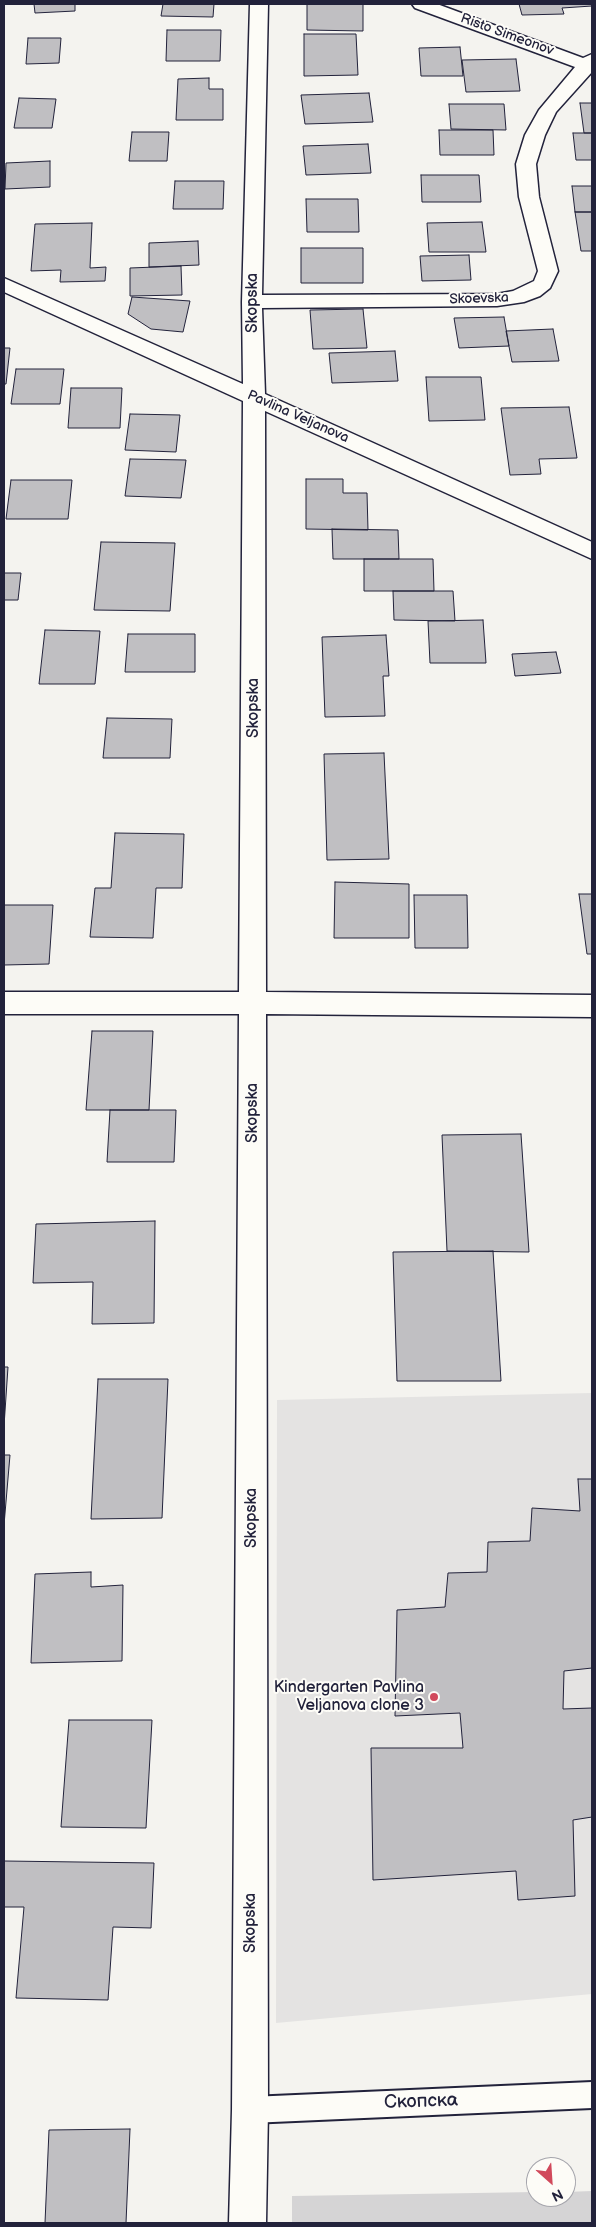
<!DOCTYPE html>
<meta charset="utf-8">
<style>
body{margin:0}
#map{position:relative;width:596px;height:2227px;overflow:hidden;background:#f4f3ef;font-family:"Balsamiq Sans",sans-serif}
canvas{display:block}
.frame{position:absolute;inset:0;border:5px solid #22223b;pointer-events:none}
.north{position:absolute;left:526px;top:2157px;width:50px;height:50px;box-sizing:border-box;background:#fdfcf7;border:1px solid #a5a5ac;border-radius:50%;rotate:154deg;font-size:14px;font-weight:700;line-height:20px;text-align:center;color:#22223b}
.north::after{content:'';display:block;margin:auto;width:18px;height:22px;background:#d1495b;clip-path:polygon(50% 0,100% 100%,50% 72%,0 100%)}
</style>
<div id="map">
<canvas width="596" height="2227"></canvas>
<div class="frame"></div>
<div class="north">N</div>
</div>
<script>
const ctx = document.querySelector('canvas').getContext('2d');
ctx.lineJoin = 'round';
function paint(path, color) { ctx.fillStyle = color; ctx.fill(path, 'evenodd'); }
const shape = rows => new Path2D(rows.map(r => 'M' + r).join(''));
function stroke(path, color, width, dash) { ctx.strokeStyle = color; ctx.lineWidth = width; ctx.lineCap = dash ? 'butt' : 'round'; ctx.setLineDash(dash || []); ctx.stroke(path); }
function drawText(font, color, halo, rows, align = 'center') {
  ctx.font = font + ' "Balsamiq Sans",sans-serif'; ctx.lineWidth = 4; ctx.setLineDash([]); ctx.textBaseline = 'middle'; ctx.strokeStyle = halo; ctx.fillStyle = color; for (const [text, x, y, turn = 0] of rows) {
    ctx.save(); ctx.translate(x, y); ctx.rotate((+turn || 0) * Math.PI / 180); ctx.textAlign = isNaN(turn) ? turn : align; if (halo) ctx.strokeText(text, 0, 0); ctx.fillText(text, 0, 0); ctx.restore();
  }
}
const built = shape([
 [592,1393,592,1994,276,2023,277,1400]
]);
const green = shape([
 [592,2191,592,2223,292,2223,292,2196,536,2192,536,2197,566,2197,566,2192]
]);
const building = shape([
 [34,4,75,4,75,11,35,13,34,4],
 [163,4,214,4,213,17,161,16,163,4],
 [307,4,363,4,363,31,307,30,307,4],
 [519,4,592,4,592,6,562,8,564,14,522,15,519,4],
 [167,30,221,30,220,61,166,61,167,30],
 [304,34,356,34,358,75,304,76,304,34],
 [28,38,61,38,59,63,26,64,28,38],
 [460,47,463,76,421,76,419,48,460,47],
 [516,59,520,91,466,92,462,60,516,59],
 [209,78,209,89,223,89,223,120,176,120,178,79,209,78],
 [369,93,373,122,305,124,301,95,369,93],
 [19,98,56,99,52,128,14,128,19,98],
 [580,103,592,103,592,133,584,133,580,103],
 [449,104,504,104,506,130,451,129,449,104],
 [439,130,493,130,494,155,440,155,439,130],
 [132,132,169,132,167,161,129,161,132,132],
 [573,133,592,133,592,160,576,160,573,133],
 [368,144,371,173,306,175,303,146,368,144],
 [50,161,50,187,5,189,6,163,50,161],
 [421,175,479,175,481,202,422,202,421,175],
 [175,181,224,181,223,209,173,209,175,181],
 [572,186,592,186,592,212,575,212,572,186],
 [306,199,358,199,359,232,307,232,306,199],
 [575,212,592,212,592,251,581,251,575,212],
 [482,222,486,252,429,252,427,223,482,222],
 [92,223,90,268,106,267,105,281,60,282,61,270,31,271,35,224,92,223],
 [198,241,199,265,149,267,149,243,198,241],
 [301,248,363,248,363,283,301,283,301,248],
 [469,255,471,280,422,281,420,256,469,255],
 [181,266,182,295,130,296,130,268,181,266],
 [132,297,190,301,183,332,151,329,128,314,132,297],
 [363,309,367,348,313,349,310,310,363,309],
 [504,317,509,346,459,348,454,318,504,317],
 [553,329,559,361,512,362,506,331,553,329],
 [4,348,10,348,6,384,4,384,4,348],
 [395,351,398,381,332,383,329,353,395,351],
 [16,369,64,369,60,404,11,404,16,369],
 [426,377,481,377,485,420,429,421,426,377],
 [71,388,122,388,120,428,68,428,71,388],
 [569,407,577,458,539,459,541,474,510,475,501,408,569,407],
 [130,414,180,415,176,452,125,450,130,414],
 [130,459,186,460,181,498,125,496,130,459],
 [306,479,343,479,343,493,367,493,368,530,306,529,306,479],
 [11,480,72,480,68,519,6,519,11,480],
 [332,529,398,530,399,559,333,559,332,529],
 [101,542,175,543,170,611,94,610,101,542],
 [364,559,433,559,434,591,364,591,364,559],
 [4,573,21,573,18,600,4,600,4,573],
 [393,591,453,591,455,621,394,620,393,591],
 [483,620,486,663,430,663,428,621,483,620],
 [45,630,100,631,95,684,39,684,45,630],
 [128,634,195,634,195,672,125,672,128,634],
 [386,635,389,676,383,676,385,716,325,717,322,637,386,635],
 [556,652,561,673,515,676,512,654,556,652],
 [107,718,172,719,170,758,103,758,107,718],
 [384,753,389,859,327,860,324,754,384,753],
 [115,833,184,834,182,888,156,888,153,938,90,937,95,888,111,888,115,833],
 [335,882,409,884,409,938,334,938,335,882],
 [579,894,592,894,592,954,587,954,579,894],
 [414,895,467,895,468,948,415,948,414,895],
 [4,905,53,905,49,964,4,965,4,905],
 [92,1031,153,1031,149,1110,86,1110,92,1031],
 [110,1110,176,1110,174,1162,107,1162,110,1110],
 [521,1134,529,1252,447,1251,442,1135,521,1134],
 [155,1221,154,1323,92,1324,93,1282,33,1283,36,1224,155,1221],
 [493,1251,501,1381,397,1381,393,1252,493,1251],
 [4,1367,8,1367,4,1426,4,1367],
 [98,1379,168,1379,162,1518,91,1519,98,1379],
 [4,1455,10,1455,4,1525,4,1455],
 [578,1479,592,1479,592,1668,564,1671,563,1709,592,1708,592,1817,573,1820,575,1896,518,1900,516,1871,373,1880,371,1748,463,1748,460,1713,395,1716,397,1610,445,1607,448,1573,487,1572,488,1542,530,1541,532,1508,580,1511,578,1479],
 [91,1572,91,1587,123,1585,122,1661,31,1663,35,1574,91,1572],
 [69,1720,152,1720,146,1828,61,1827,69,1720],
 [4,1861,154,1863,151,1928,113,1927,108,2000,16,1998,24,1907,4,1907,4,1861],
 [130,2129,126,2223,45,2223,49,2130,130,2129]
]);
const service = shape([
 [592,2082,592,2108,250,2123,241,2119,237,2110,241,2101,250,2097,592,2082]
]);
const minor = shape([
 [250,4,268,4,262,295,497,294,513,291,534,281,538,271,519,197,516,164,525,135,539,110,575,67,415,8,412,4,437,4,583,58,592,54,592,72,556,112,545,135,536,164,539,197,558,271,550,288,540,296,524,302,497,306,262,308,265,394,592,542,592,559,265,411,266,992,592,995,592,1017,266,1014,268,2110,266,2223,229,2223,232,2110,239,1014,4,1014,4,992,239,992,243,401,4,292,4,278,243,384,242,302,250,4]
]);
const markers = [
 [434,1697,5,"#d1495b"]
];
const farStreetnames = [
 ["Risto Simeonov",507,35,20],
 ["Skoevska",479,299,-2],
 ["Pavlina Veljanova",298,417,24]
];
const streetNames = [
 ["Skopska",253,303,-90],
 ["Skopska",254,708,-90],
 ["Skopska",253,1113,-90],
 ["Skopska",252,1518,-90],
 ["Skopska",251,1923,-90]
];
const poiNames = [
 ["Kindergarten Pavlina",424,1688],
 ["Veljanova clone 3",424,1706]
];
const nearStreetnames = [
 ["Скопска",421,2102,-2]
];
paint(built, '#e4e3e2');
paint(green, '#d5d4d5');
paint(building, '#c0bfc2');
stroke(building, '#22223b', 1);
stroke(service, '#22223b', 4);
stroke(minor, '#22223b', 3);
paint(service, '#fdfcf7');
paint(minor, '#fdfcf7');
for (const [x, y, r, color] of markers) { const dot = new Path2D(); dot.arc(x, y, r, 0, 2 * Math.PI); ctx.fillStyle = color; ctx.fill(dot); stroke(dot, '#fdfcf7', 2); }
drawText('14px', '#22223b', '#fdfcf7', farStreetnames);
drawText('16px', '#22223b', '#fdfcf7', streetNames);
drawText('16px', '#22223b', '#fdfcf7', poiNames, 'right');
drawText('19px', '#22223b', '#fdfcf7', nearStreetnames);
</script>
